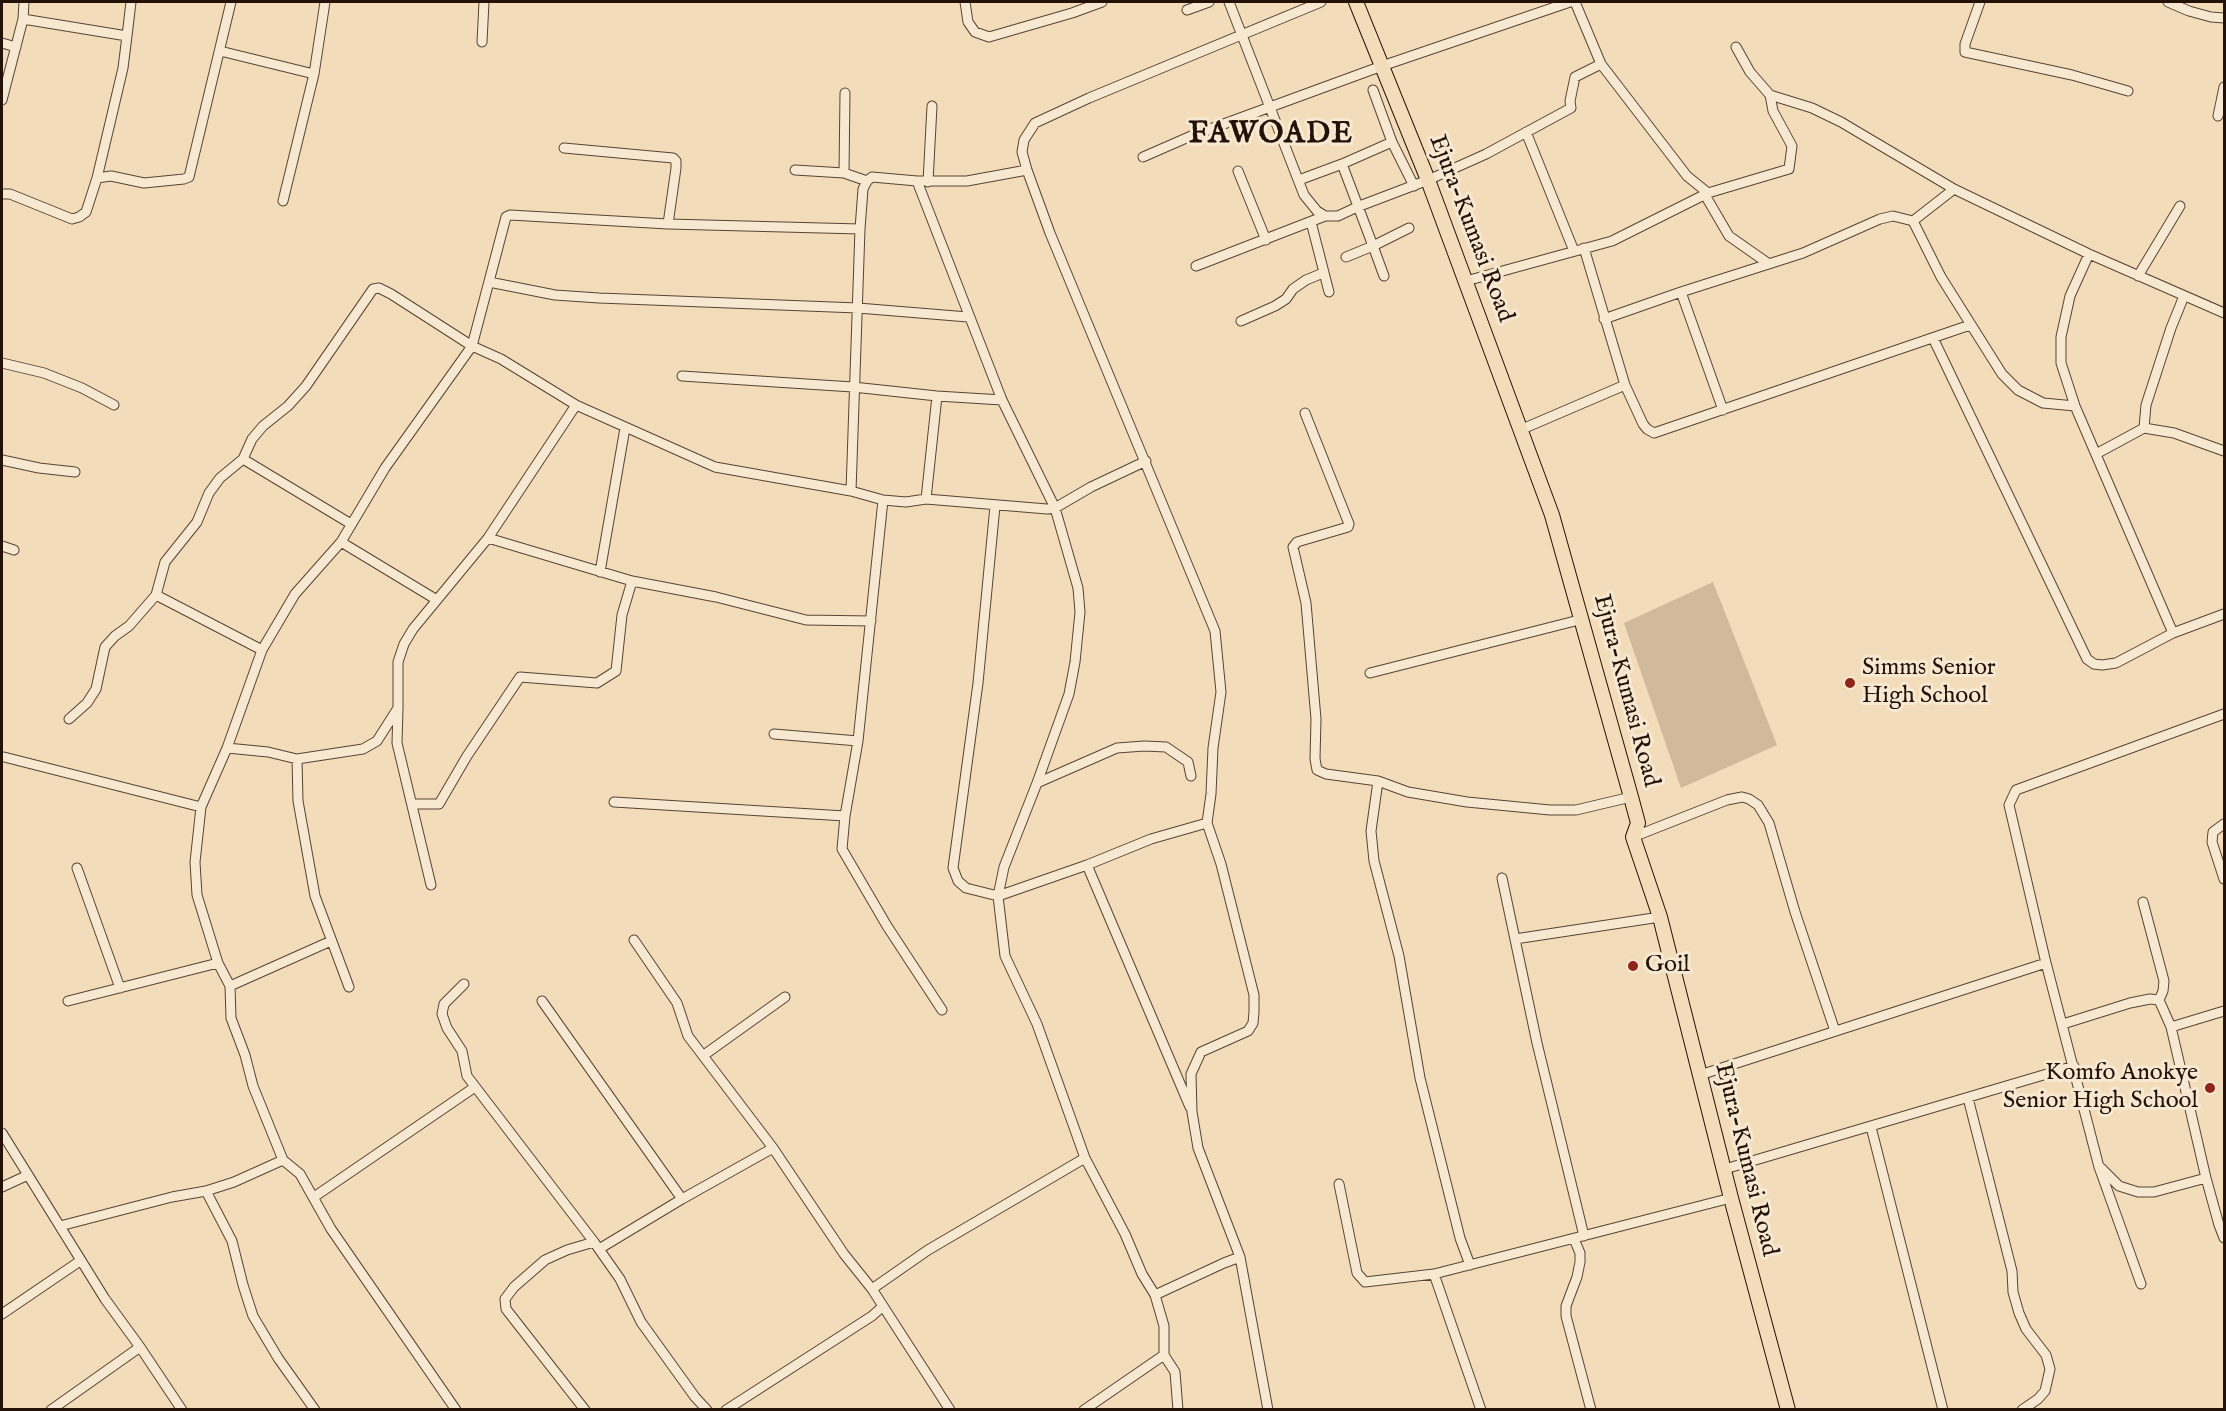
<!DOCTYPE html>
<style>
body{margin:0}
#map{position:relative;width:2226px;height:1411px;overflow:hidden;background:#f3dcb9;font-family:"IM FELL English",serif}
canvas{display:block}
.frame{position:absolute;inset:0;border:3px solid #241208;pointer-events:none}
</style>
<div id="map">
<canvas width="2226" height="1411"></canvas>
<div class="frame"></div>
</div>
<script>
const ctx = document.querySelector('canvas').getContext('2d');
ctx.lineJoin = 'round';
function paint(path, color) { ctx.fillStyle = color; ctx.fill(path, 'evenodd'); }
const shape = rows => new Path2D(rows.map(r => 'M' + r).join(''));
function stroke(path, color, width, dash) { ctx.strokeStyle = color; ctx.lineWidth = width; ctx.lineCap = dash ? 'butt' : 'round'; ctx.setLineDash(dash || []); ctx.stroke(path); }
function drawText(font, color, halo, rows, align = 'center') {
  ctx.font = font + ' "IM FELL English",serif'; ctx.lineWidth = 6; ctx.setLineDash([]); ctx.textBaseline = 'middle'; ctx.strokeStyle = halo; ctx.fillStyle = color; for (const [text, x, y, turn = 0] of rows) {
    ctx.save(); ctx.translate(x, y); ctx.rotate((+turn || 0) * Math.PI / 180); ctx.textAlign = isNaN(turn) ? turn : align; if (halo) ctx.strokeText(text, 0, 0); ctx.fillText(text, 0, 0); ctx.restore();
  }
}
const green = shape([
 [1713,582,1777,745,1681,788,1624,623]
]);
const street = shape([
 [965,2,968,22,975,32,989,37,1072,13,1102,2],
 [1229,2,1304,195,1317,211,1325,216,1338,216,1357,207,1428,180,1486,154,1571,108,1570,101,1575,77,1601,64],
 [1575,2,1601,64,1687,176,1708,193],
 [1980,2,1965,44,1965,52,2072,75,2128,91],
 [2168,2,2189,11,2211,17,2224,18],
 [1187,10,1209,2],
 [127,36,131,2],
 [482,42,484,2],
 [2,43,16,47],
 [220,51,314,74],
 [1373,90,1392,142],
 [1770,95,1812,108,1841,122,1954,189,2089,254,2224,313],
 [2,100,23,19,24,2],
 [2218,116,2224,87],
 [1526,132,1574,251],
 [564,148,673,158,676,161,676,168,668,224],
 [1143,157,1191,136,1382,66,1570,2],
 [795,170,844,173,867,181],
 [1238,171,1266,240],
 [844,173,845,93],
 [97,178,111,176,144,183,184,179,189,177,231,2],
 [1299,180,1342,164],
 [917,181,1002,400,1055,508,1078,588,1080,612,1075,662,1069,694,1037,783,1004,867,998,896,1005,956,1037,1024,1085,1158,1125,1234,1142,1274,1155,1295],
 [928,182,932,106],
 [1954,189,1913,221,1941,277,2002,374,2018,390,2043,403,2075,406],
 [2,194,10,194,72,219,79,217,86,212,97,178,123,68,127,36,23,19],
 [1705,195,1729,236,1769,264],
 [283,201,314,74,325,2],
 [1311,222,1329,292],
 [1409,228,1373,246,1342,164,1392,142,1414,186],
 [1584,248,1625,385,1643,424,1647,429,1654,433,1970,325],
 [2089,254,2070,296,2061,337,2061,363,2075,406,2173,633],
 [1346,257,1373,246,1384,276],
 [1196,266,1325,216],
 [2138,276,2180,206],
 [1466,281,1612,241,1708,193,1789,169,1792,146,1773,111,1770,95,1750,72,1736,47],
 [489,282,555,295,599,298,858,308,968,317],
 [1681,292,1723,410],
 [1604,319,1681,292,1803,253,1880,219,1893,216,1913,221],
 [1241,321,1275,306,1286,299,1293,289,1306,280,1323,273],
 [1933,338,2087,659,2094,664,2102,665,2116,663,2173,633,2224,614],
 [2,363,44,373,82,388,114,405],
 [682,376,853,387,937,396,1002,400],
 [1305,413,1349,524,1348,527,1297,542,1293,547,1306,603,1316,719,1315,759,1317,770,1326,774,1378,781,1408,792,1467,802,1550,810,1576,810,1631,797],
 [2144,428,2146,405,2171,328,2184,296],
 [1520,430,1625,385],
 [2096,454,2144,428,2174,433,2224,451],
 [243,459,351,524],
 [2,460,39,468,75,472],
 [851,491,860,229,863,189,867,181,872,177,917,181,967,181,1027,170],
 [926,499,937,396],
 [883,500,858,741,845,816,842,849,887,926,942,1010],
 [995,506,978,683,953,868,958,881,966,888,998,896,1087,865,1151,839,1207,823,1211,794,1213,748,1221,692,1215,631,1050,233,1027,170,1022,152,1024,140,1035,123,1089,98,1321,2],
 [488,538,632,581,716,597,806,620,871,621],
 [341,542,437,600],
 [2,546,14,550],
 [600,572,625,428],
 [156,595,262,650],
 [1370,673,1583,619],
 [398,708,397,743,431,885],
 [69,719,87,703,96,689,105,647,115,636,129,626,156,595,165,562,197,522,209,493,220,478,243,459,252,439,263,426,288,406,306,386,373,289,379,288,391,294,472,346,501,359,576,405,715,467,851,491,883,500,906,502,926,499,1047,509,1055,508,1091,487,1146,461],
 [774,734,858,741],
 [227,748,268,752,297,759,363,749,377,741,398,708,398,662,404,644,413,629,488,538,576,405],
 [4,757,201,807],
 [297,759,298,801,315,896,349,987],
 [1378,781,1371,831,1374,861,1399,956,1420,1078,1460,1238,1470,1265],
 [1037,783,1117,748,1144,746,1166,747,1188,762,1191,776],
 [614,802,845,816],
 [412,804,439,804,467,756,520,677,597,683,616,671,622,615,632,581],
 [1207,823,1221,864,1254,995,1254,1012,1253,1023,1248,1031,1201,1052,1191,1074,1192,1112,1198,1148,1240,1257,1268,1410],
 [2224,824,2213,832,2212,842,2224,879],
 [1633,837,1727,800,1742,797,1749,799,1758,805,1769,823,1795,912,1835,1031],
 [1087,865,1190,1107],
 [77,868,120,988],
 [1502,878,1537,1043,1584,1236],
 [2143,902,2164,981,2163,991,2159,1000],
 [1515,939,1660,917],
 [634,940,677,1003,688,1036,773,1148,844,1254,872,1289,950,1410],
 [464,984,444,1004,442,1014,447,1028,462,1051,467,1076,594,1242,620,1279,641,1322,695,1397,707,1410],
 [230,986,331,941],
 [68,1001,218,963],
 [542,1001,682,1199],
 [2063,1024,2130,1003,2150,999,2159,1000,2171,1027,2224,1011],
 [2171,1027,2206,1178,2219,1225,2224,1238],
 [704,1055,785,997],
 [1700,1075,2046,963],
 [1968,1098,2012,1271,2013,1292,2019,1313,2026,1329,2046,1355,2050,1369,2045,1391,2038,1399,2022,1410],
 [1871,1127,1943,1410],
 [2,1133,105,1299,140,1347,182,1410],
 [2101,1168,2119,1186,2138,1192,2154,1192,2206,1178],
 [1725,1169,2074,1066],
 [1339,1184,1357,1273,1365,1282,1434,1274,1731,1198],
 [2,1187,28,1175],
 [206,1191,232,1241,243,1285,253,1316,278,1358,315,1410],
 [314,1197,475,1087],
 [60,1226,172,1197,206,1191,234,1182,283,1160],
 [1574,1239,1580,1253,1580,1262,1577,1277,1566,1306,1566,1316,1591,1410],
 [599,1249,682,1199,773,1148],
 [1434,1274,1481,1410],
 [2141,1284,2099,1167,2046,963,2009,805,2016,790,2224,714],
 [872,1289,928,1250,1085,1158],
 [2,1314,80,1261],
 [1164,1355,1175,1372,1178,1410],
 [51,1410,140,1347],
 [456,1410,331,1229,300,1174,283,1160,253,1086,245,1055,231,1018,230,986,218,963,197,895,195,862,201,807,227,748,262,650,295,594,341,542,385,468,472,346,506,217,510,215,668,224,860,229],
 [585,1410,506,1309,505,1299,514,1287,545,1260,567,1250,594,1242],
 [726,1410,872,1316,882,1307],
 [1084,1410,1164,1355,1164,1326,1155,1295,1224,1263,1240,1257]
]);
const primary = shape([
 [1356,2,1428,180,1552,515,1631,797,1638,823,1633,837,1660,917,1731,1198,1788,1410]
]);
const markers = [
 [1850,683,6,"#8f2418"],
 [1633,966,6,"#8f2418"],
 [2210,1088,6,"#8f2418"]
];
const streetNames = [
 ["Ejura-Kumasi Road",1470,229,69],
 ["Ejura-Kumasi Road",1625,691,75],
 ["Ejura-Kumasi Road",1745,1160,76]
];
const poiNames = [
 ["Simms Senior",1862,669],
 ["High School",1862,697],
 ["Goil",1645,966],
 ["Komfo Anokye",2198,1074,"right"],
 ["Senior High School",2198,1102,"right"]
];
const districtNames = [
 ["FAWOADE",1271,136]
];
paint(green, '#d0ba9b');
stroke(street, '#584434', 11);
stroke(primary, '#241208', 16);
stroke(street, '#f7e8d2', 9);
stroke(primary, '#f3dcb9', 14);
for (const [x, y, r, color] of markers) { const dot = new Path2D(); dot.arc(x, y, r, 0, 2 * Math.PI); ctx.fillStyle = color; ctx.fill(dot); stroke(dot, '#f7e8d2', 2); }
drawText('24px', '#241208', '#f7e8d2', streetNames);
drawText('24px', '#241208', '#f7e8d2', poiNames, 'left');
ctx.letterSpacing = '1.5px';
drawText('bold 30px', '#241208', '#f7e8d2', districtNames);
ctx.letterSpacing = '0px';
</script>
